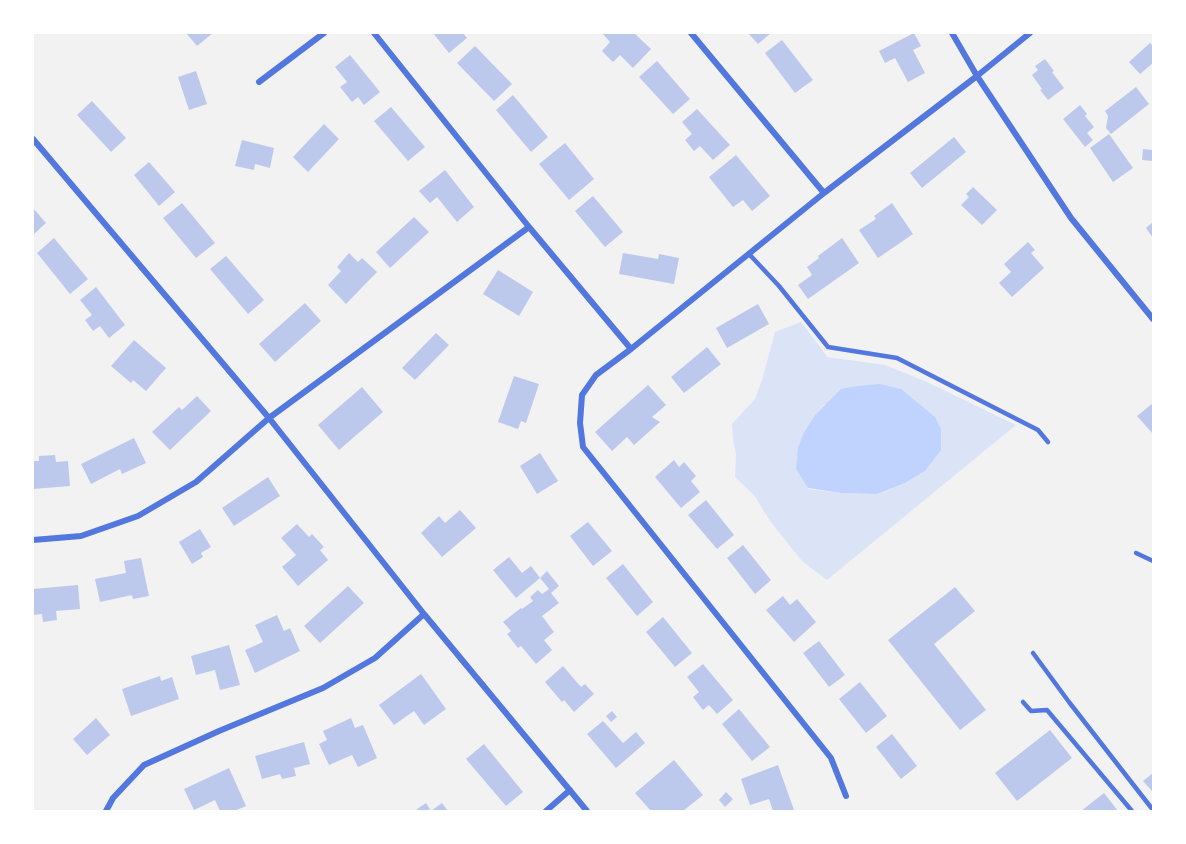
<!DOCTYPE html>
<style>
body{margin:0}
#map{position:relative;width:1186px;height:844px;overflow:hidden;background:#f2f2f2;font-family:Signika,sans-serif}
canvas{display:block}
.frame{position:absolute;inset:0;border:34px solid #fff;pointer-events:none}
</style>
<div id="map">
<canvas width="1186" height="844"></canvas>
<div class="frame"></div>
</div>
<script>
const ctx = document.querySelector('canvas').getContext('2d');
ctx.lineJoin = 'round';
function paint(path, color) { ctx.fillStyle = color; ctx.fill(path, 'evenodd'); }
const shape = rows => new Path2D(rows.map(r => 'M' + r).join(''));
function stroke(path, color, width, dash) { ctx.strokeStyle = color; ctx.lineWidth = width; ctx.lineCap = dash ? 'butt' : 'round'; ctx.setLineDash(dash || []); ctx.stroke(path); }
const green = shape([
 [801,322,821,348,827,357,885,365,925,381,1016,425,827,580,802,561,770,521,754,495,735,477,736,455,733,439,732,424,755,399,762,380,775,332],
 [825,404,925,471,905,483,877,494,841,493,808,489,804,432,815,415]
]);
const water = shape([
 [880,384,901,389,935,417,941,429,941,450,925,471,905,483,877,494,841,493,808,488,796,469,798,448,804,432,815,415,841,389,857,386]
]);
const building = shape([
 [186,33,213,33,197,46],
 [433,33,463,33,467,38,449,53],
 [602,33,634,33,651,49,633,68,620,55,613,62,602,51,610,42],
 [748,33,771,33,758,44],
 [914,33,921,46,913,50,925,73,908,82,895,58,885,63,879,51],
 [782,40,813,80,795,93,765,53],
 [1150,43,1153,46,1153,63,1140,74,1129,62],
 [475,46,512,84,494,101,457,63],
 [350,55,380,92,364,105,358,97,352,102,340,87,347,82,335,67],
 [1045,59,1054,71,1052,72,1064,88,1048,100,1040,90,1042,89,1032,75,1038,70,1035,66],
 [657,61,690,99,673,114,639,77],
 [196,71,207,104,189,110,178,77],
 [1136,87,1149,104,1111,134,1106,128,1108,116,1105,111],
 [513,95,548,137,531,152,496,110],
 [92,101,126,138,111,152,77,115],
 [1080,105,1087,114,1085,116,1094,127,1087,133,1093,140,1085,147,1063,119],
 [391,107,425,147,408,161,374,121],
 [697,109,730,145,713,160,700,146,694,151,685,140,692,134,682,122],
 [324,124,339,139,308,172,293,157],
 [1109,134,1133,168,1113,182,1090,148],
 [954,137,966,152,922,188,910,173],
 [242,140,274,148,270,168,255,164,254,170,235,166],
 [565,143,594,179,569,200,539,164],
 [1143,149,1153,150,1153,161,1142,160],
 [736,155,770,196,752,211,743,200,733,207,709,177],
 [149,162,175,192,159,206,134,175],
 [445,170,474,207,457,222,437,197,430,203,419,191],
 [973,187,997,210,982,225,961,205,969,197,966,194],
 [593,196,623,232,605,247,575,211],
 [182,203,215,243,196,258,163,218],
 [892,203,913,234,878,258,859,230,876,219,874,216],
 [33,208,46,223,33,235],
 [414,217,429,232,390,268,376,252],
 [1153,222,1153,238,1146,228],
 [54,238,88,279,70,294,37,253],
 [842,238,859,263,808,299,798,285,812,275,807,267,819,258,818,256],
 [1028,242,1035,250,1031,253,1044,268,1012,297,999,283,1011,272,1004,264],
 [349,253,358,262,362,258,377,272,346,304,328,285,341,271,337,267],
 [623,253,658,259,659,254,679,258,674,284,619,274],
 [226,256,264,300,248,314,210,269],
 [498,270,533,292,519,316,483,294],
 [96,287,125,325,109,338,100,326,93,331,85,320,92,315,80,300],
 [305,303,321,321,275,362,259,344],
 [758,304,769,324,727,348,716,328],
 [436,333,449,345,415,380,402,368],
 [134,340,166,368,146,391,133,380,131,383,111,366],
 [707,347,721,364,684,393,671,377],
 [514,376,539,384,526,423,521,421,518,429,498,422],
 [648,385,666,405,652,417,660,422,634,445,627,437,612,451,595,432],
 [362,387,383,412,339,450,318,425],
 [197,396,211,411,170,450,152,432,179,407,182,410],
 [1153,403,1153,434,1137,416],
 [134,438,146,463,122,474,120,469,91,484,81,464],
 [540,453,558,481,537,494,520,466],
 [55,455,56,462,68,461,70,486,33,489,33,461,39,461,39,456],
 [674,460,679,467,684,462,696,476,691,481,700,492,681,508,655,477],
 [268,477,280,496,234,526,222,508],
 [706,500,734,535,717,549,688,515],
 [460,510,476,528,442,557,421,533,439,516,445,523],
 [588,522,612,551,593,566,570,536],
 [297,524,309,537,312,534,324,547,320,550,328,560,298,586,282,567,296,555,281,538],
 [200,529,211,547,201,553,203,557,192,564,179,542],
 [743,545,771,580,755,594,727,558],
 [509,557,522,573,531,566,540,578,516,598,493,570],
 [141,558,149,596,133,599,132,595,100,602,95,579,126,573,124,561],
 [623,564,653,602,637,616,606,578],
 [547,571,559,586,551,593,559,603,542,616,554,632,544,640,552,650,536,664,521,646,518,648,507,634,511,631,503,622,521,608,522,609,533,601,530,597,538,590,542,594,549,589,540,578],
 [78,585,80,609,56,611,57,620,43,622,42,614,33,615,33,589],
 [348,586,364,603,320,643,304,626],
 [955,587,975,611,934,644,986,710,960,730,888,640],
 [783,596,790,605,797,599,816,622,794,642,766,610],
 [277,615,284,631,290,628,300,651,255,673,245,650,263,642,255,625],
 [663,617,692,653,675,667,646,632],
 [819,641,845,675,829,687,803,653],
 [229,645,240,685,220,690,215,670,196,675,191,656],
 [703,664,733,700,717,714,709,705,703,710,693,697,699,692,687,677],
 [563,666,581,687,585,684,594,694,574,712,564,700,562,702,545,682],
 [421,674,446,709,424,725,414,711,394,725,379,705],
 [160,676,161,681,172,677,179,699,131,716,122,689],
 [860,682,887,716,866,733,839,699],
 [739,709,770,747,752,761,722,724],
 [612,711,617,717,611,722,606,716],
 [96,718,110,735,87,755,73,739],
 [351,718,355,728,363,725,377,758,358,767,352,755,329,765,319,744,327,740,323,731],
 [603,721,623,743,636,732,645,743,616,768,587,734],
 [1050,730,1072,758,1017,801,995,773],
 [892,734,917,766,901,779,876,747],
 [304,742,310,764,294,768,296,776,282,779,280,774,262,779,255,756],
 [484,744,523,792,506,806,466,759],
 [674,760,703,795,683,811,651,811,635,793],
 [778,765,794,810,773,811,769,799,750,805,741,779],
 [229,768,246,806,234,811,220,811,215,800,194,810,184,789],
 [1153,773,1153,792,1143,781],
 [726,792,733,799,725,807,719,800],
 [1104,793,1118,811,1081,811],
 [426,803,431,811,418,811,417,809],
 [442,803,448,811,431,811]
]);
const service = shape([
 [749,254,779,286,828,347,897,358,1038,430,1048,442],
 [1136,553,1153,561],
 [1033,653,1069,702,1153,810],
 [1023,702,1031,711,1047,710,1132,811]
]);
const minor = shape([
 [374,33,529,227,631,349],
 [691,33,824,193],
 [952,33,977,76,1071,218,1153,319],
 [259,82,324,33],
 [33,139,269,418,424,614,587,811],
 [33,540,81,536,138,516,196,482,269,418,529,227],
 [846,796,831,758,583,447,580,423,582,395,596,375,631,349,824,193,977,76,1030,33],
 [106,811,113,798,144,765,219,731,323,688,375,658,424,614],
 [546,811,570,790]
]);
paint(green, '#dbe4f7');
paint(water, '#bfd3fe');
paint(building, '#bdc9ec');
stroke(service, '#5277de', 4.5);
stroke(minor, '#5277de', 6);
</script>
